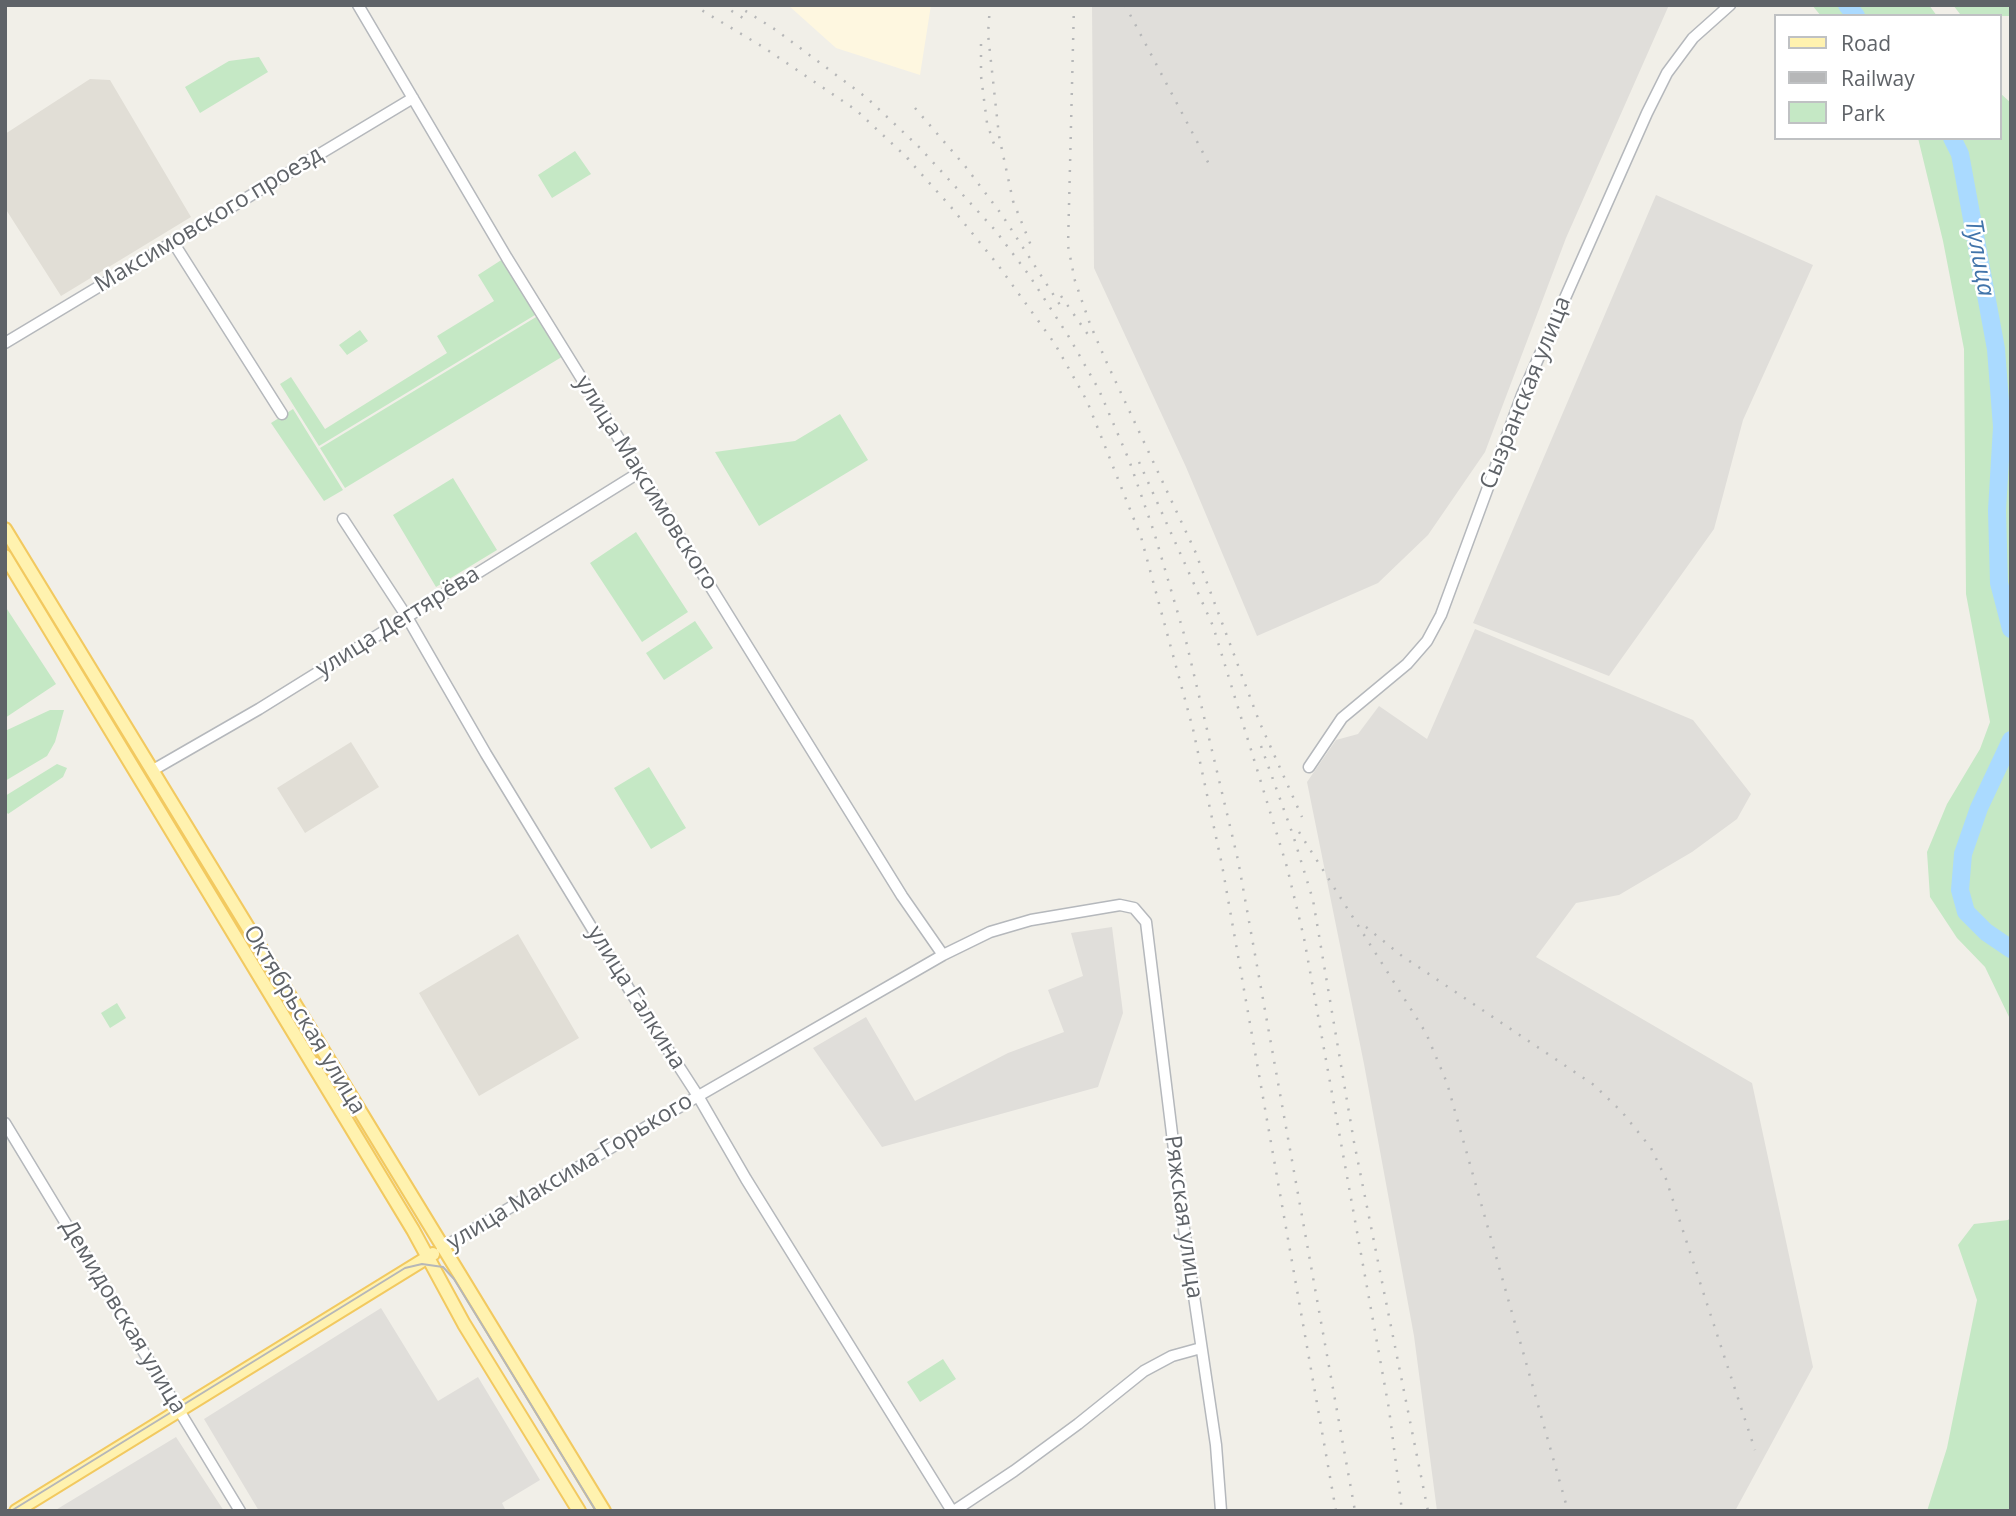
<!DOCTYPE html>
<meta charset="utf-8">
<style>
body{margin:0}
#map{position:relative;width:2016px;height:1516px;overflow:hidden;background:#f1efe8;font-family:"Open Sans",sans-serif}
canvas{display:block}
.frame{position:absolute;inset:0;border:7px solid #5f6368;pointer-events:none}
.legend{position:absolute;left:1774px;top:14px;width:228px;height:126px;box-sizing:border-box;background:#fff;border:2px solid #bfc1c3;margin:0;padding:9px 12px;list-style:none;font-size:21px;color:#5f6368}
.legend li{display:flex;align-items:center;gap:14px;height:35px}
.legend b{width:35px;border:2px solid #bfc1c3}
</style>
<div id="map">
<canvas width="2016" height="1516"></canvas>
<div class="frame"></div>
<ul class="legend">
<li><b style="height:9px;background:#fff2af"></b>Road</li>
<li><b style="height:9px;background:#b6b7b8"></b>Railway</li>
<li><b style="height:19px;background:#c5e8c5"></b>Park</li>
</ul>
</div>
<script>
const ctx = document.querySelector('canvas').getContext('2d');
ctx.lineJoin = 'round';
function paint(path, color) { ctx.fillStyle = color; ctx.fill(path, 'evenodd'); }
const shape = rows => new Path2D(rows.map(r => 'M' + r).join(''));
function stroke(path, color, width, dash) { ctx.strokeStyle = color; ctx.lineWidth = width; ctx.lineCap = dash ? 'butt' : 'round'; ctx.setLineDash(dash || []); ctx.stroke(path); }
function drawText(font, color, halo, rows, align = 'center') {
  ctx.font = font + ' "Open Sans",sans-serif'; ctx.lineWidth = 5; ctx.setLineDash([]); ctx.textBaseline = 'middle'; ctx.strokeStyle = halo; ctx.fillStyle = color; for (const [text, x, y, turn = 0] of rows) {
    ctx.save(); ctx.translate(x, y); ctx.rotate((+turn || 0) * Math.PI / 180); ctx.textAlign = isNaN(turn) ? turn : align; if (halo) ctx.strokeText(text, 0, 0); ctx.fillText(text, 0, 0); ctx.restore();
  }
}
const commercial = shape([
 [788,5,931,5,920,75,836,48]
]);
const industrial = shape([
 [1092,5,1669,5,1566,238,1485,452,1428,535,1378,583,1257,636,1186,467,1094,268],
 [1656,195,1813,265,1743,420,1714,529,1609,676,1473,623],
 [1475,629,1693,720,1751,794,1737,819,1692,852,1619,895,1576,903,1536,957,1752,1083,1813,1367,1735,1511,1437,1511,1414,1336,1364,1064,1307,782,1336,740,1358,734,1379,706,1427,739],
 [1112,927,1123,1013,1098,1087,882,1147,813,1048,866,1017,915,1101,1008,1053,1064,1032,1048,990,1083,976,1071,933],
 [381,1308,438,1401,478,1377,540,1480,502,1503,506,1511,259,1511,204,1419],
 [176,1437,224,1511,54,1511]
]);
const education = shape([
 [90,79,110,80,191,217,61,296,5,208,5,134],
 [351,742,379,787,305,833,277,788],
 [518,934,579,1038,479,1096,419,993]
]);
const green = shape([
 [1812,5,1929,5,1937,16,1821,16],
 [1953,5,2011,5,2011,16,1970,16,1960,14],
 [259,57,268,72,200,113,185,87,229,61],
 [2000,93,2011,103,2011,1021,1985,967,1957,938,1930,897,1927,852,1947,804,1980,749,1990,722,1966,594,1964,349,1943,241,1918,138,2000,138],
 [575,151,591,174,552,198,538,175],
 [506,257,540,312,319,446,280,384,291,377,325,429,447,353,437,336,494,301,478,275],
 [541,314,565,355,345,488,320,448],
 [360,330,368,341,347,355,339,345],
 [293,409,343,490,324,501,271,423],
 [840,414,868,460,759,526,715,452,795,441],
 [453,478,497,550,436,587,393,515],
 [636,532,688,612,642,642,590,563],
 [5,606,56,684,5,718],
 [695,621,713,648,664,680,646,653],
 [50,710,64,710,55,742,47,756,5,781,5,731],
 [57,764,67,768,63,777,8,814,5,810,5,796],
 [649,767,686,828,651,849,614,788],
 [117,1003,126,1018,110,1028,101,1013],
 [2011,1217,2011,1511,1927,1511,1947,1448,1977,1300,1958,1245,1974,1224,2008,1220],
 [943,1359,956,1379,920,1402,907,1382]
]);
const river = shape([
 [1847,5,1856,16],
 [1952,138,1960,154,1996,349,2002,427,1997,510,1999,583,2011,629],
 [2011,740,1979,808,1963,854,1960,890,1966,912,1986,932,2011,949]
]);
const minor = shape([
 [358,5,507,258,902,896,943,955],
 [173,242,282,414],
 [5,343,413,98],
 [343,519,407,617,486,754,632,994,698,1096,746,1179,952,1511],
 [1309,767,1342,718,1407,664,1427,641,1441,615,1522,395,1647,113,1667,73,1693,38,1730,5],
 [153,770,259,709,640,472],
 [5,1123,240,1511],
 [442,1248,688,1102,943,955,990,932,1031,920,1120,905,1134,908,1146,922,1182,1215,1216,1445,1221,1511],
 [954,1511,1014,1471,1078,1424,1144,1371,1172,1356,1201,1348]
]);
const major = shape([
 [5,529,604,1511],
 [5,556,413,1230,464,1324,579,1511],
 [16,1511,433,1254]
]);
const tram = shape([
 [11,1511,405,1268,422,1264,443,1267,454,1279,596,1511]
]);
const rail = shape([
 [693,5,763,47,856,110,914,164],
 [722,5,743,18],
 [736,5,776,30,867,98,919,147,995,230,1029,275,1069,337,1099,390,1129,460,1154,532,1186,641,1238,860,1355,1511],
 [990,5,988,34,999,136,1013,201,1032,248],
 [1074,5,1068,246,1075,281,1090,324,1106,361,1195,551,1259,721,1302,817],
 [1125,5,1211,168],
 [981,44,981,76,987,123,994,144],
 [915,108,965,166,1002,215,1062,308],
 [907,158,951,207,998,265,1055,344,1087,401,1141,537,1193,729,1222,865,1336,1511],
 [1061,296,1089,336],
 [1139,462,1213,626,1287,867,1304,938,1389,1409,1402,1511],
 [1261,746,1293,835,1313,900,1354,1142,1428,1511],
 [1299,832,1426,1033,1447,1083,1568,1511],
 [1366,927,1402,956,1594,1085,1622,1112,1651,1148,1666,1179,1755,1450]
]);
const streetNames = [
 ["Максимовского проезд",209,220,-31],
 ["Сызранская улица",1526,393,-68],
 ["улица Максимовского",646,483,58],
 ["улица Дегтярёва",398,622,-32],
 ["улица Галкина",636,998,58],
 ["Октябрьская улица",304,1020,59],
 ["улица Максима Горького",570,1172,-31],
 ["Ряжская улица",1183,1217,82],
 ["Демидовская улица",123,1317,59]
];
const waterNames = [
 ["Тулица",1979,258,80]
];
paint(commercial, '#fef7e0');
paint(industrial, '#e0deda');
paint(education, '#e1ded6');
paint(green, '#c5e8c5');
stroke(river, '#aadaff', 18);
stroke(minor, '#b5b8bc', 13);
stroke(major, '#f2c960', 16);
stroke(minor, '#fff', 10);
stroke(major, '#fff2af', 12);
stroke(tram, '#b6b7b8', 2);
stroke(rail, '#b6b7b8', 2.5, [2, 9]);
drawText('23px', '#5f6368', '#fff', streetNames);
drawText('italic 24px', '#4174aa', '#fff', waterNames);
</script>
